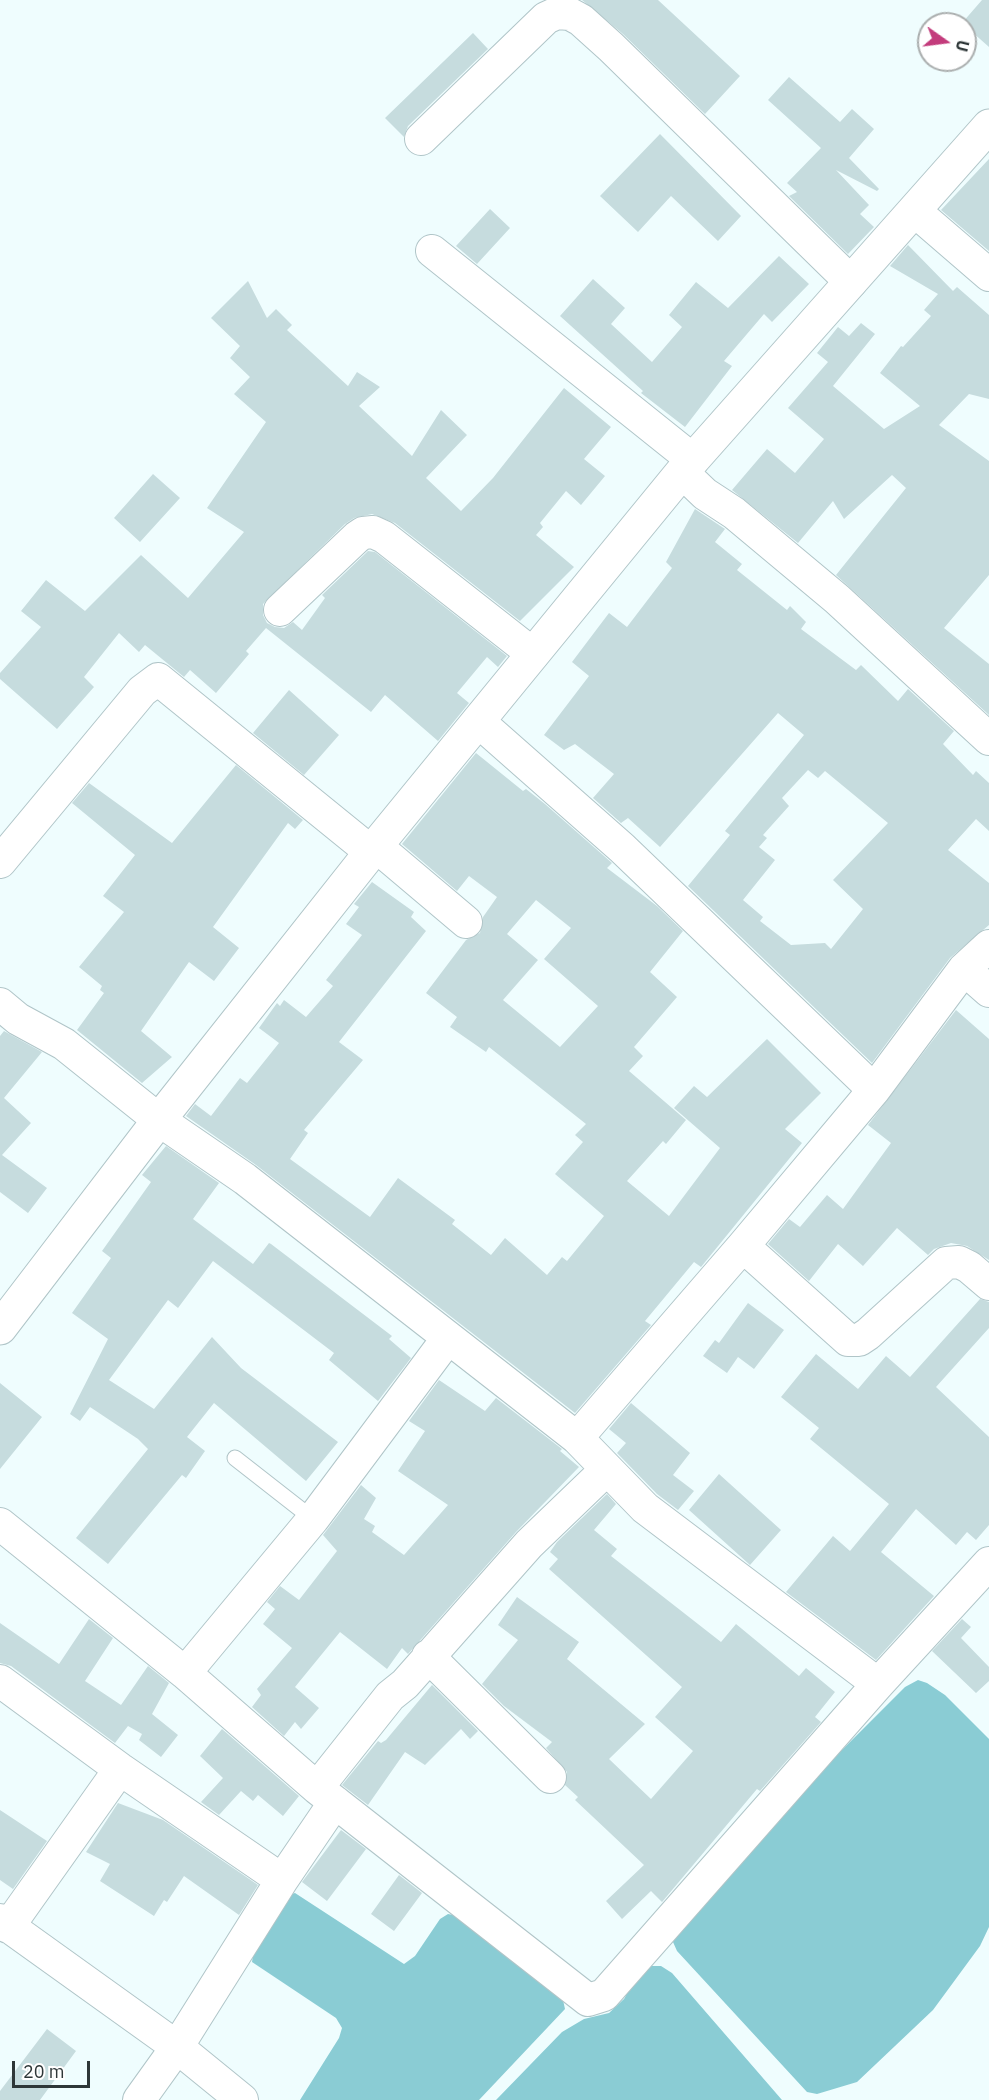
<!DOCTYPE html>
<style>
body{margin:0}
#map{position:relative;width:989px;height:2100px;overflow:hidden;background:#effdfe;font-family:"IBM Plex Sans",sans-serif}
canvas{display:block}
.north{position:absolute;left:917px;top:12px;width:60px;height:60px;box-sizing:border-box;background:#fff;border:2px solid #abafaf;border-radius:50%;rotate:104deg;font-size:16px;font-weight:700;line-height:24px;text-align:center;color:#2e3738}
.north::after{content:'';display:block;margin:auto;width:21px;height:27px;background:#c33c7c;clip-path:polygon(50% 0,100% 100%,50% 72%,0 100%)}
.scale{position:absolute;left:12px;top:2061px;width:78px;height:27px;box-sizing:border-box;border:3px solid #2e3738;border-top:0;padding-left:8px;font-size:18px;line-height:21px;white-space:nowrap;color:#2e3738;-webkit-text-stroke:4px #fff;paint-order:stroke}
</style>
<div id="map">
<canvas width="989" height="2100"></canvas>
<div class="north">U</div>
<div class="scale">20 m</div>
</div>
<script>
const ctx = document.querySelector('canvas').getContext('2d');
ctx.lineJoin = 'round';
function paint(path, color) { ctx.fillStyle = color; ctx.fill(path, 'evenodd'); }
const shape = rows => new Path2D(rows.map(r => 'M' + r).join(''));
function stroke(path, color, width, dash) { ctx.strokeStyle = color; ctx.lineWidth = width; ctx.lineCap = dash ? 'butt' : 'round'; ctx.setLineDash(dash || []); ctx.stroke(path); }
const water = shape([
 [918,1680,927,1683,945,1695,989,1739,989,1927,980,1946,933,2010,857,2082,817,2094,807,2092,677,1951,673,1942,676,1933,784,1808,905,1687],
 [295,1893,404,1964,415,1956,440,1919,448,1914,458,1916,563,2000,565,2009,479,2100,300,2100,339,2038,342,2028,336,2018,252,1962,254,1950,285,1896],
 [648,1966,661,1966,672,1973,782,2100,496,2100,562,2032,584,2019,609,2013,624,1999,637,1975]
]);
const building = shape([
 [582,0,658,0,740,76,705,114,623,34],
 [982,0,989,0,989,47,962,23],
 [473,33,488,49,408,126,404,137,385,118],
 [789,77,840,122,852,109,874,129,849,158,879,189,877,191,836,170,869,205,860,214,874,227,848,254,789,196,797,192,787,183,821,148,768,100],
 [660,134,741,216,718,241,671,196,638,232,600,196],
 [989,159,989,251,941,210],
 [490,209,510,228,477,264,456,246],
 [908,245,953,291,957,287,989,315,989,399,969,394,939,425,989,461,989,575,944,628,989,664,989,715,836,575,906,488,892,475,844,519,833,501,798,543,732,490,767,449,795,473,824,439,788,408,828,362,817,353,838,327,849,336,861,323,875,334,833,386,884,429,920,406,880,373,901,346,903,347,931,316,924,310,938,294,890,266],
 [779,256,809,284,772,322,764,314,724,361,732,366,685,427,641,393,643,391,560,316,593,279,625,308,611,324,652,362,682,327,669,315,696,282,728,308],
 [248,281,267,318,276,309,292,325,287,330,348,386,357,372,380,387,359,406,412,456,441,410,467,435,426,478,461,511,493,478,564,388,611,427,584,459,605,476,581,505,566,491,540,523,543,527,536,535,574,567,520,621,395,523,372,514,354,518,345,524,263,604,263,615,267,623,275,627,284,628,293,622,302,630,325,598,322,595,368,551,375,552,507,656,498,667,487,657,457,693,469,703,438,741,385,695,371,712,266,628,246,651,249,654,216,693,190,670,184,677,145,645,139,652,119,633,84,677,94,687,57,729,0,679,0,673,41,627,21,611,46,580,85,611,141,555,188,598,244,532,207,508,266,422,234,394,250,377,230,358,240,346,211,318],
 [153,474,180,498,140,542,114,518],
 [695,509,725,529,715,542,742,564,737,570,787,610,790,606,806,622,801,629,856,670,861,665,898,701,908,689,954,731,943,744,973,775,976,771,989,783,989,831,976,819,948,850,989,883,989,925,950,958,872,1063,688,886,730,835,725,831,804,735,778,713,660,847,628,818,621,823,593,798,614,774,575,744,564,750,544,735,589,676,572,662,609,613,627,627,672,568,666,562],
 [808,770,818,778,825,771,888,823,833,880,863,909,831,949,825,943,791,945,760,921,763,917,743,900,775,860,759,847,767,838,763,835,789,806,782,798],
 [289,690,339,735,304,775,253,733],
 [476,753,523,791,526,789,545,804,612,863,607,868,657,906,683,931,650,972,677,997,634,1047,643,1056,629,1071,686,1120,666,1144,663,1141,627,1181,669,1216,720,1148,674,1108,694,1086,707,1097,767,1039,821,1093,785,1129,802,1143,701,1267,694,1262,645,1321,651,1325,575,1413,256,1165,186,1116,195,1104,211,1116,240,1078,247,1083,279,1043,259,1028,277,1003,280,1006,284,1000,306,1017,333,986,326,980,362,935,346,924,359,907,354,904,372,882,414,912,411,917,426,931,339,1042,363,1060,304,1130,308,1133,290,1159,370,1217,398,1178,455,1220,452,1224,491,1255,505,1238,547,1275,562,1257,567,1261,604,1216,555,1174,583,1142,575,1135,586,1124,489,1047,486,1052,450,1027,457,1017,426,993,466,940,480,933,483,917,497,897,469,876,457,891,402,844],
 [536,900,571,928,544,959,598,1006,560,1047,503,1000,538,960,507,934],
 [236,765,303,820,295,829,288,823,213,927,239,948,214,981,189,962,141,1031,172,1057,142,1083,77,1030,104,993,100,990,102,986,79,967,124,912,103,896,135,855,72,803,89,783,172,843],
 [956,1010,989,1039,989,1260,967,1246,951,1243,934,1249,928,1255,897,1228,863,1266,838,1244,809,1281,768,1244,789,1219,800,1227,827,1195,843,1209,891,1143,868,1125],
 [4,1031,42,1052,4,1098,31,1123,2,1155,47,1188,28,1213,0,1192,0,1036],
 [166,1146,219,1183,193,1219,253,1264,269,1243,271,1244,392,1336,389,1339,411,1358,378,1401,329,1360,334,1353,213,1261,178,1308,168,1300,109,1380,154,1409,212,1337,241,1368,338,1442,306,1481,214,1403,187,1437,205,1451,186,1478,182,1475,108,1564,76,1538,148,1449,138,1439,90,1407,80,1421,70,1414,108,1339,72,1313,111,1258,102,1251,151,1182,142,1175],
 [980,1299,989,1302,989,1328,936,1387,989,1437,989,1525,976,1540,967,1532,956,1545,916,1509,881,1552,934,1596,876,1660,786,1592,833,1536,850,1551,889,1504,810,1439,819,1428,781,1397,816,1354,858,1389,886,1356,910,1377],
 [748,1303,784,1330,754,1369,738,1357,727,1373,703,1356,715,1340,719,1343],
 [439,1380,485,1411,496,1398,562,1449,560,1451,579,1467,516,1532,408,1654,402,1648,387,1669,340,1632,295,1687,319,1708,301,1729,295,1722,284,1736,252,1707,261,1695,257,1689,292,1648,263,1624,275,1609,267,1602,280,1586,299,1600,337,1551,323,1535,361,1485,376,1498,364,1519,375,1526,372,1532,404,1555,448,1505,398,1471,425,1431,409,1421],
 [0,1383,42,1417,0,1469],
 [631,1403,690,1453,673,1475,694,1491,678,1510,657,1494,617,1453,626,1443,609,1429],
 [719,1474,781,1530,750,1565,689,1510],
 [607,1494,616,1504,594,1530,617,1549,611,1556,721,1642,736,1624,799,1676,806,1668,835,1692,815,1717,821,1722,760,1791,757,1789,662,1902,651,1891,622,1919,606,1901,644,1865,575,1800,578,1797,565,1785,567,1772,546,1748,552,1742,504,1706,482,1684,518,1640,498,1625,517,1597,579,1642,567,1659,645,1724,609,1759,651,1799,693,1751,655,1717,682,1687,549,1569,558,1559,550,1552,557,1542],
 [89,1619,113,1638,85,1681,121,1705,148,1666,169,1683,152,1714,178,1735,161,1757,139,1740,142,1734,128,1726,115,1743,11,1666,0,1663,0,1623,59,1664],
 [962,1619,971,1627,961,1638,989,1667,989,1681,976,1693,932,1651],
 [432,1685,478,1731,470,1739,461,1729,425,1765,405,1752,368,1805,342,1785,378,1741,381,1743,386,1740],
 [222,1729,299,1796,283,1816,258,1795,253,1801,241,1791,219,1815,201,1802,223,1778,200,1756],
 [118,1803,163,1820,258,1885,239,1915,184,1876,167,1902,164,1900,154,1916,100,1881,110,1864,86,1852],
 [0,1810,47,1841,13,1889,0,1880],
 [341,1830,366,1849,327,1901,302,1882],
 [399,1875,422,1893,394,1931,371,1914],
 [47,2029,76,2051,40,2100,0,2100,0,2091]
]);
const service = shape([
 [235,1458,313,1519]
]);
const minor = shape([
 [421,139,546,18,557,13,570,14,581,20,611,47,851,282],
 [916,212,989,275],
 [432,251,693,460],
 [682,472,705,494,734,513,837,599,989,739],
 [280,610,357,537,363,533,373,532,384,537,533,654],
 [478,721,622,848,874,1090],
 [376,846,466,922],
 [0,862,142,691,158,679,371,852],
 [964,969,989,991],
 [0,1004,18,1019,64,1044,159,1120,245,1179,577,1438,645,1508,878,1684],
 [743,1246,848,1340,859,1340,868,1334,946,1263,959,1262,969,1267,989,1284],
 [577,1438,743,1246,874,1090,964,969,989,946],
 [0,1524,185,1673,317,1788,588,2000,604,1995,878,1684,989,1563],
 [428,1656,550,1777],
 [185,1673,313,1519,448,1338],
 [0,1681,120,1769,282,1880],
 [317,1788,390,1696,405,1684,529,1544,606,1470],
 [0,1920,177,2047,242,2100],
 [8,1927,120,1769],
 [139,2100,177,2047,282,1880,335,1802]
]);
const tertiary = shape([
 [0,1328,159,1120,371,852,682,472,989,126]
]);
paint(water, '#8accd4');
paint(building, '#c6dcde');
stroke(service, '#b0c5c8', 17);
stroke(minor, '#b0c5c8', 34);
stroke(tertiary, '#b0c5c8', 35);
stroke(service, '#fff', 15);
stroke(minor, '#fff', 32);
stroke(tertiary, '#fff', 33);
</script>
